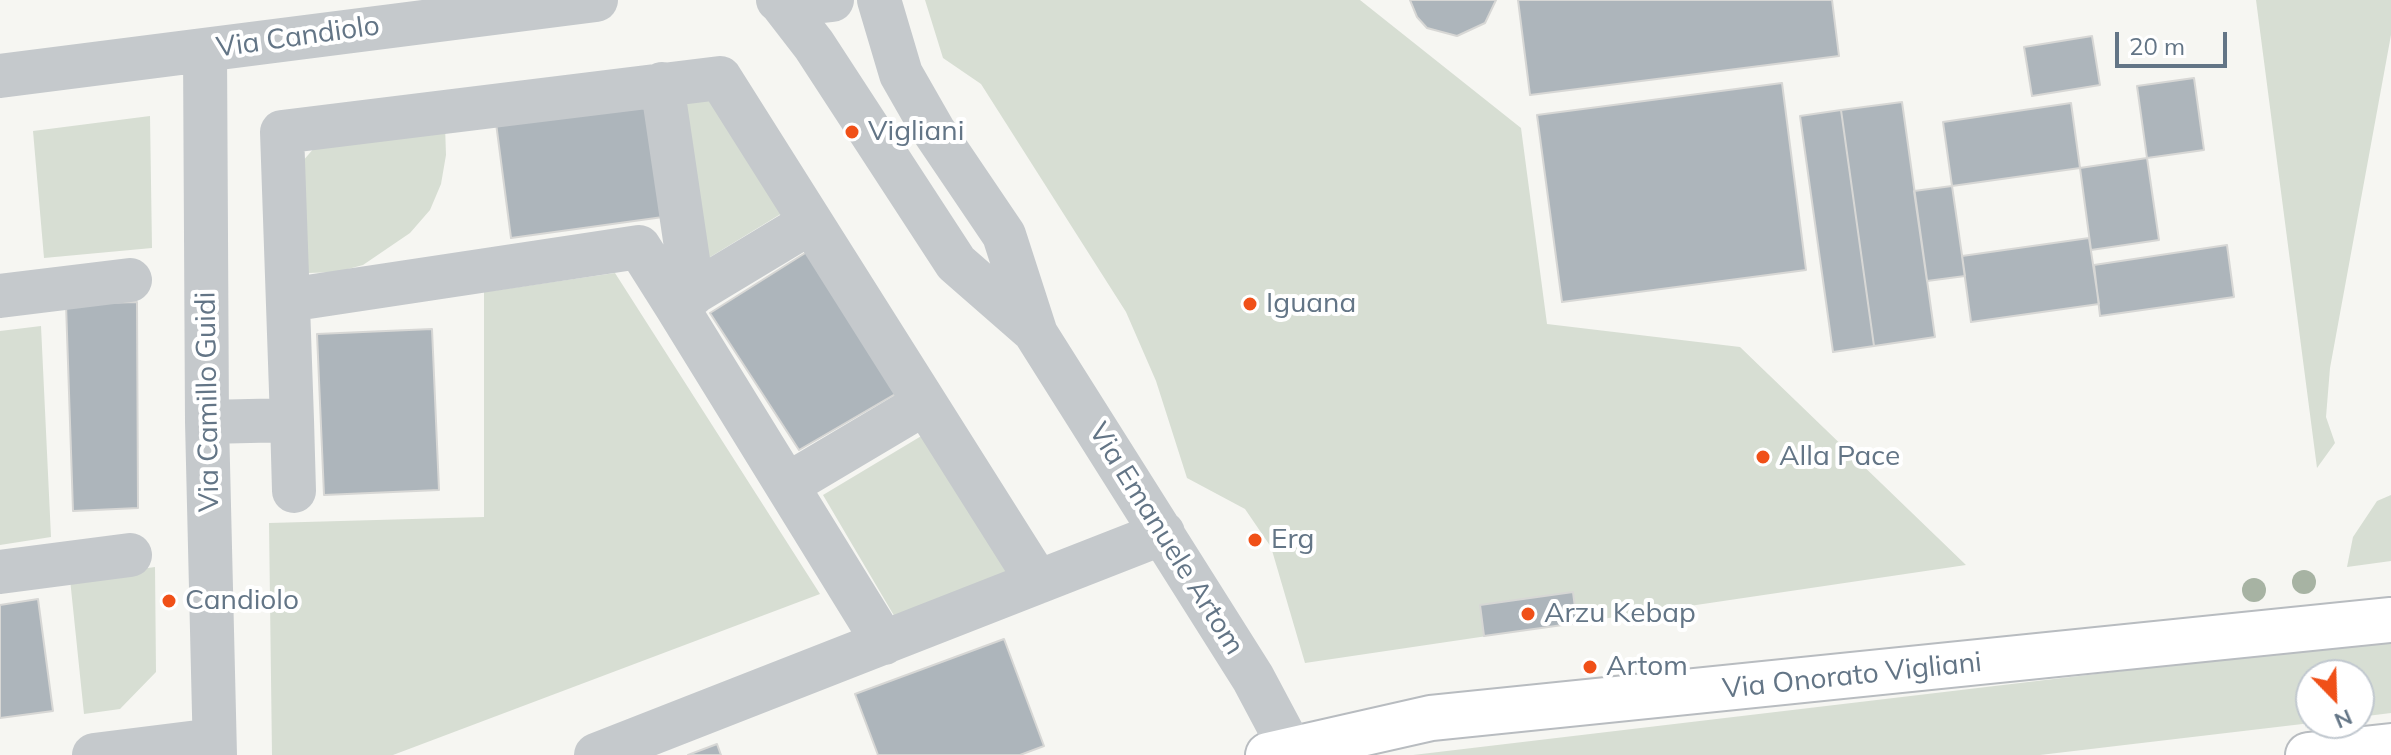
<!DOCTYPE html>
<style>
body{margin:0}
#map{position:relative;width:2391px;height:755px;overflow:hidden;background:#f6f6f2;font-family:Mulish,sans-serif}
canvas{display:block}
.north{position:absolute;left:2295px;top:659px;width:80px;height:80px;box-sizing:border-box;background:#fff;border:2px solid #c1c8cf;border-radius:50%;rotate:157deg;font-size:22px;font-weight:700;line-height:32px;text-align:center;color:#637586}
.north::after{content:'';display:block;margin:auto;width:28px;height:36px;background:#f05018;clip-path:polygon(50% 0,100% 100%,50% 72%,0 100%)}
.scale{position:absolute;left:2115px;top:32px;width:112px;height:36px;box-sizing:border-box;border:4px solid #637586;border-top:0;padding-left:10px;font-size:24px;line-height:28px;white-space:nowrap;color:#637586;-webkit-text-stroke:6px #fff;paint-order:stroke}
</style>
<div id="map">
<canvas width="2391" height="755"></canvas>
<div class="north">N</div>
<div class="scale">20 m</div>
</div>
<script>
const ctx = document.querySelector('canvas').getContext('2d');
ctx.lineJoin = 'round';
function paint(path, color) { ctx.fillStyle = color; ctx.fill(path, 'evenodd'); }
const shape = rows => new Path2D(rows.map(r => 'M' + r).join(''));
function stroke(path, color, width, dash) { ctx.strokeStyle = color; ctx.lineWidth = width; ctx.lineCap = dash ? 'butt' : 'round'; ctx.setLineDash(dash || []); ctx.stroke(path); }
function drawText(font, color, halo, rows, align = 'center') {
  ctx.font = font + ' Mulish,sans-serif'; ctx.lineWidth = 8; ctx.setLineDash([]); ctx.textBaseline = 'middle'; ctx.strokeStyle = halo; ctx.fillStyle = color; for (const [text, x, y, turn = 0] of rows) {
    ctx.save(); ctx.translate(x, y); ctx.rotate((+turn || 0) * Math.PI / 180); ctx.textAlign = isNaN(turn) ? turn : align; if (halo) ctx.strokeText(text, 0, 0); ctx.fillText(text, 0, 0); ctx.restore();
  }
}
const green = shape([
 [925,0,1360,0,1521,128,1547,324,1740,347,1966,565,1305,663,1271,547,1245,509,1187,478,1156,381,1126,312,981,84,943,58],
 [2256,0,2391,0,2391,35,2330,368,2326,417,2335,443,2317,468],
 [712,92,784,212,707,259,681,96],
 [150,116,152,248,44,258,33,131],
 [445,125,446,155,441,184,430,210,410,233,363,265,337,272,308,273,302,162,321,140],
 [615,273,820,594,393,755,272,755,269,523,484,517,484,292],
 [41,326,51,537,0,545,0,331],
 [923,435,1010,572,896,619,823,495],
 [2391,495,2391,561,2347,567,2353,537,2377,501],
 [155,567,156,672,120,709,84,714,70,579],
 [2391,639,2391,713,2359,717,2359,675,2311,675,2311,723,2040,755,1413,755]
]);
const building = shape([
 [1410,0,1496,0,1485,23,1457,36,1427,28,1417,17,1410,0],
 [1518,0,1832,0,1839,56,1530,95,1518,0],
 [2092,36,2100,85,2032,96,2024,47,2092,36],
 [2194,78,2204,150,2147,158,2137,86,2194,78],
 [1782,83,1806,270,1562,302,1537,115,1782,83],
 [647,102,663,217,511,238,496,123,647,102],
 [1902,102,1935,337,1874,346,1841,110,1902,102],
 [2071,103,2080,168,1952,186,1943,122,2071,103],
 [1841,110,1874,346,1833,352,1800,116,1841,110],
 [2147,158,2159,240,2091,250,2080,168,2147,158],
 [1952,186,1965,276,1927,281,1914,191,1952,186],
 [2089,238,2099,304,1971,322,1962,256,2089,238],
 [2227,245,2234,297,2100,316,2094,265,2227,245],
 [810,250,897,393,799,450,710,313,810,250],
 [137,302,138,508,73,511,66,304,137,302],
 [432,329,439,490,324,495,317,334,432,329],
 [1573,592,1577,623,1484,636,1480,605,1573,592],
 [38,599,53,711,0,718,0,605,38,599],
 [1004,639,1044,746,1020,755,878,755,855,694,1004,639],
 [717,744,721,755,688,755,717,744]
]);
const minor = shape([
 [778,0,797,4,832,0],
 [879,0,901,74,933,130,1004,235,1036,334,1253,678,1294,755],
 [780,1,814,45,956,263,1035,332],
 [205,50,207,422,215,755],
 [0,76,596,0],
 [662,84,693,294],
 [811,222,675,304,884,643],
 [0,296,130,280],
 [288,300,639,247,675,304],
 [292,420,294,491],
 [207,422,292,420,282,132,720,78,1038,582],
 [787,485,925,403],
 [0,572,130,555],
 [94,755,214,740],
 [596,755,1163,533]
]);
const major = shape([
 [1268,755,1431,718,2391,620],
 [2308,755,2391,746]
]);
const trees = [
 [2304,582],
 [2254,590]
];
const markers = [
 [852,132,8,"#f05018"],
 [1250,304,8,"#f05018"],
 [1763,457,8,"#f05018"],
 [1255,540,8,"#f05018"],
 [169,601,8,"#f05018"],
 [1528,614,8,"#f05018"],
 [1590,667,8,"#f05018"]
];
const streetNames = [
 ["Via Candiolo",298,37,-8],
 ["Via Camillo Guidi",208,402,-91],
 ["Via Emanuele Artom",1166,539,58],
 ["Via Onorato Vigliani",1852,676,-6]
];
const poiNames = [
 ["Vigliani",868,132],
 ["Iguana",1266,304],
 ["Alla Pace",1779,457],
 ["Erg",1271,540],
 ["Candiolo",185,601],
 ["Arzu Kebap",1544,614],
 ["Artom",1606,667]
];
paint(green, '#d7ded3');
paint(building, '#adb5bb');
stroke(building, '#d7d7d5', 2);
stroke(major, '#b8bcc0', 48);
stroke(minor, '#c5c9cc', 44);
stroke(major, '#fff', 44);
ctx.fillStyle = '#a7b3a3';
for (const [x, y] of trees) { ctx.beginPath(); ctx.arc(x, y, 12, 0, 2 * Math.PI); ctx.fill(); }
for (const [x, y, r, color] of markers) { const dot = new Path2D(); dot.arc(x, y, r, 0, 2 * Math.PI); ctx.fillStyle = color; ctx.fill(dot); stroke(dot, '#fff', 3); }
drawText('28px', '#637586', '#fff', streetNames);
drawText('28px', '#637586', '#fff', poiNames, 'left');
</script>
